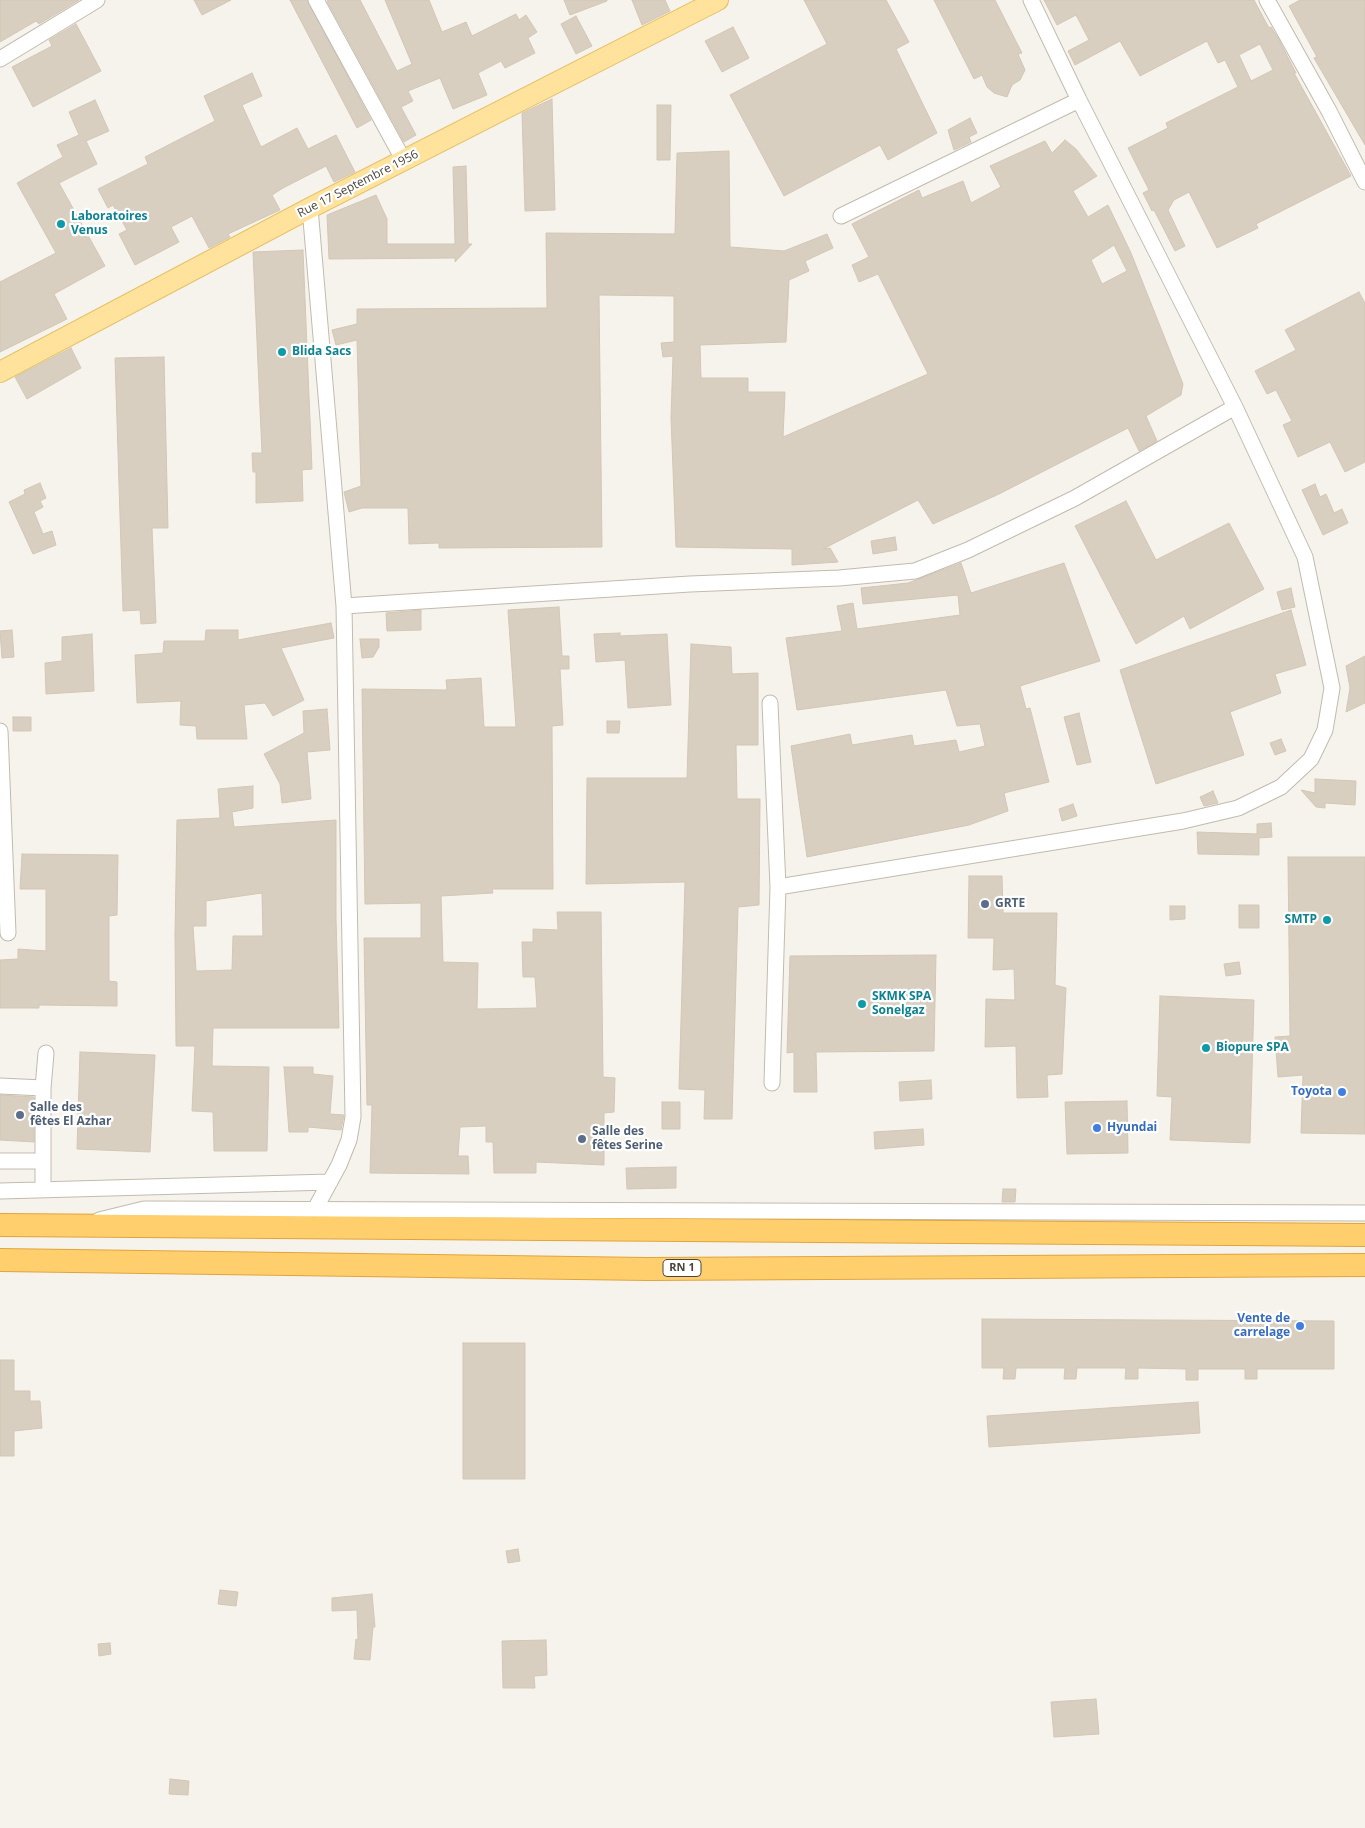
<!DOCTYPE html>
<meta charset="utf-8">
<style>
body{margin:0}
canvas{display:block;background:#f6f3ec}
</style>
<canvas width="1365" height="1828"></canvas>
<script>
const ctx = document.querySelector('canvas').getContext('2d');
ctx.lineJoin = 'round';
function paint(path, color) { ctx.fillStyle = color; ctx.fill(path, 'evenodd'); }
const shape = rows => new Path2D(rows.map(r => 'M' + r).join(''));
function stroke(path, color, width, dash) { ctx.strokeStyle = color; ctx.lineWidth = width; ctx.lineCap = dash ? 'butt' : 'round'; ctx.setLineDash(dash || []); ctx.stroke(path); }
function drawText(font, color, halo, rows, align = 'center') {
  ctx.font = font + ' "Open Sans",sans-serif'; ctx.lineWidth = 4.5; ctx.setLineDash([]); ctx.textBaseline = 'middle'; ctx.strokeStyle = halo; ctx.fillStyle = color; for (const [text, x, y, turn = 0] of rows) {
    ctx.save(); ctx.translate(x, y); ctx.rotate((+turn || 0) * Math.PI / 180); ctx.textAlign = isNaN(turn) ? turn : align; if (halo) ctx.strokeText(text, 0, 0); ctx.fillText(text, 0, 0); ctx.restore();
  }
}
const building = shape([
 [0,0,79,0,39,24,36,21,0,42,0,0],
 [194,0,231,0,202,15,194,0],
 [290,0,307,0,371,120,357,128,290,0],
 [329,0,360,0,397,71,412,64,385,0,429,0,442,32,466,22,472,36,516,14,519,20,526,15,537,32,528,38,535,53,505,68,501,61,478,73,487,95,453,109,440,78,408,91,413,101,401,107,416,135,404,142,327,1,329,0],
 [564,0,607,0,607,1,570,15,564,0],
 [632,0,665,0,670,11,642,25,632,0],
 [804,0,886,0,909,42,896,49,937,133,888,160,880,145,784,196,730,95,827,44,804,0],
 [934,0,995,0,1022,53,1018,54,1025,70,1020,80,1012,85,1007,97,994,93,987,87,982,75,974,79,934,0],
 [1044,0,1254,0,1269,28,1271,27,1279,40,1296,73,1294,73,1351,176,1256,224,1258,228,1217,248,1189,192,1174,200,1168,210,1185,246,1175,251,1154,210,1152,211,1143,193,1149,190,1128,148,1168,128,1166,123,1238,87,1225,60,1218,63,1207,41,1140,76,1120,41,1075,65,1068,51,1089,40,1076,15,1057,25,1044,0],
 [1260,44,1273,70,1251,81,1239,55,1260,44],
 [1300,0,1365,0,1365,145,1314,58,1317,57,1289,6,1300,0],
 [576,16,592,46,576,54,561,24,576,16],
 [76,24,101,71,33,107,12,67,52,46,49,40,76,24],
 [733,27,749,58,722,72,705,41,733,27],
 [252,73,262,96,242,105,261,147,297,128,308,149,336,135,355,172,334,182,326,166,283,188,272,195,280,210,228,234,230,237,209,248,192,216,171,227,179,242,135,265,119,234,127,230,113,205,108,208,98,189,148,164,145,157,215,121,204,96,252,73],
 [552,99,555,210,525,211,522,113,552,99],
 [95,100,109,131,86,141,97,164,59,183,105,266,54,294,67,319,0,352,0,282,56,253,17,183,63,157,57,145,79,135,69,112,95,100],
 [657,105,671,105,670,160,657,160,657,105],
 [970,118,977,133,969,137,971,142,954,150,948,130,970,118],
 [1065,140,1076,149,1097,176,1073,191,1088,217,1108,205,1131,253,1183,384,1181,395,1146,416,1157,441,1139,451,1128,428,999,494,933,524,918,500,823,549,830,548,838,562,792,565,792,549,676,547,671,418,673,356,663,357,661,343,674,342,674,296,599,295,602,547,439,548,439,543,409,544,408,508,362,508,349,512,344,492,361,486,357,340,336,345,332,330,357,324,357,309,547,308,546,233,675,234,677,153,729,151,730,247,784,251,827,234,833,248,805,261,809,271,789,280,786,342,700,345,701,378,748,378,748,392,785,392,783,437,928,374,878,274,859,282,852,265,869,257,852,224,919,190,922,198,963,181,971,203,1001,187,990,166,1045,141,1052,153,1065,140],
 [1114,245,1127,271,1102,284,1091,260,1114,245],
 [466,166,468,244,472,244,455,262,455,258,329,259,327,215,376,195,387,219,387,244,455,244,453,167,466,166],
 [303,250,312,469,302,470,303,501,256,503,256,472,253,472,252,453,262,453,253,252,303,250],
 [1359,292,1365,303,1365,462,1345,472,1330,442,1298,457,1283,425,1292,421,1276,390,1267,394,1255,371,1296,350,1285,330,1359,292],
 [71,348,81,368,27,399,15,377,71,348],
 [164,357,168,528,152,528,156,623,141,624,140,610,123,611,115,358,164,357],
 [40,483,46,498,40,501,43,507,34,512,43,534,52,531,56,545,33,554,9,502,25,494,24,490,40,483],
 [1315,484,1320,497,1326,494,1334,513,1342,509,1348,523,1323,535,1302,490,1315,484],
 [1126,501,1156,560,1229,523,1264,589,1190,629,1184,616,1136,644,1075,526,1126,501],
 [895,537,897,550,873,554,871,541,895,537],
 [961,563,971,593,1064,563,1100,661,1020,686,1026,709,1030,708,1049,782,1004,793,1008,811,969,825,807,857,791,746,850,734,852,745,912,735,914,746,956,740,959,752,985,746,980,724,957,726,946,690,797,710,786,638,842,631,837,606,853,603,857,629,960,615,958,595,863,604,861,588,908,583,961,563],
 [1291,588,1295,607,1282,610,1277,592,1291,588],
 [559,607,562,656,569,656,569,669,560,669,563,725,552,726,553,889,492,889,493,893,441,896,443,962,478,963,477,1009,537,1008,535,977,523,977,522,942,533,942,533,929,558,930,557,912,601,912,603,1077,615,1078,614,1112,604,1113,604,1165,536,1162,536,1173,494,1173,493,1142,486,1142,486,1126,460,1127,458,1156,468,1156,469,1174,370,1173,372,1105,367,1105,364,938,421,938,421,903,365,904,362,689,447,690,446,680,481,678,484,727,516,727,508,610,559,607],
 [421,610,421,630,387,631,386,613,421,610],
 [1291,610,1306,665,1275,674,1281,693,1230,712,1244,755,1156,784,1120,670,1291,610],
 [331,623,334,638,281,648,304,700,273,716,265,703,244,705,247,739,197,739,196,726,180,725,181,701,137,703,135,655,163,653,164,641,205,641,206,630,238,630,238,640,331,623],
 [12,630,14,657,2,658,0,631,12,630],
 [620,633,620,636,667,634,671,705,628,708,625,660,596,662,594,634,620,633],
 [92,634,94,691,46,694,45,663,62,661,62,637,92,634],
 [360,639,379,639,379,647,373,657,362,658,360,639],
 [691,644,731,647,732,674,758,673,758,745,736,745,737,799,760,799,759,905,738,907,732,1119,704,1119,705,1090,679,1089,685,882,586,884,587,778,687,778,691,644],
 [1365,656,1365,703,1346,712,1350,688,1346,666,1365,656],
 [327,709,330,750,307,752,311,799,282,803,280,784,264,754,304,733,303,711,327,709],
 [1079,713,1091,762,1077,765,1064,717,1079,713],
 [13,717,31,717,31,731,13,731,13,717],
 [607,721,620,721,619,733,607,733,607,721],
 [1281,739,1286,751,1275,755,1270,743,1281,739],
 [1315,779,1356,781,1355,805,1325,803,1325,808,1316,807,1301,790,1315,793,1315,779],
 [253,786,253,808,232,812,234,827,336,820,336,918,339,1028,213,1028,212,1066,269,1067,267,1151,214,1151,213,1112,192,1111,195,1046,176,1046,175,934,177,820,220,818,218,789,253,786],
 [262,893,263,936,233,936,232,970,196,971,193,926,206,926,206,901,262,893],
 [1213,791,1218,803,1204,806,1200,797,1213,791],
 [1073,804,1077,816,1062,821,1059,809,1073,804],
 [1271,823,1272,837,1259,838,1259,855,1198,854,1197,832,1257,834,1257,824,1271,823],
 [22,854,118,855,117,915,109,916,109,981,117,982,117,1006,39,1005,39,1008,0,1008,0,960,18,959,18,949,46,951,46,889,20,889,22,854],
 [1288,857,1365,857,1365,1134,1301,1133,1303,1075,1278,1077,1275,1037,1290,1036,1288,857],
 [969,876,1002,876,1003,913,1057,913,1055,985,1066,988,1062,1074,1047,1075,1048,1097,1017,1098,1016,1046,985,1047,986,999,1015,1000,1014,969,993,970,994,938,968,938,969,876],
 [1239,905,1259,905,1259,928,1239,928,1239,905],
 [1170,906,1185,906,1185,919,1170,920,1170,906],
 [936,955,934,1051,816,1052,817,1092,794,1092,794,1052,787,1053,790,956,936,955],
 [1239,962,1241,974,1226,976,1224,964,1239,962],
 [1160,996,1254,1000,1250,1143,1170,1140,1172,1097,1157,1096,1160,996],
 [80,1052,155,1055,150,1152,77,1149,80,1052],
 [284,1067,313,1067,313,1074,333,1076,330,1114,344,1115,341,1130,308,1127,308,1132,289,1132,284,1067],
 [931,1080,932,1099,900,1101,899,1082,931,1080],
 [0,1095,34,1097,34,1142,0,1140,0,1095],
 [1127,1101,1128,1153,1067,1154,1065,1102,1127,1101],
 [662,1102,680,1102,680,1129,662,1129,662,1102],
 [923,1129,924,1145,875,1149,874,1132,923,1129],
 [676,1167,676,1188,627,1189,626,1168,676,1167],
 [1003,1189,1016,1189,1015,1202,1002,1202,1003,1189],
 [982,1319,1334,1321,1334,1369,1257,1369,1257,1379,1245,1379,1245,1369,1198,1369,1198,1380,1186,1380,1186,1369,1138,1368,1138,1379,1125,1379,1126,1368,1077,1368,1076,1379,1064,1379,1065,1368,1016,1368,1015,1379,1003,1379,1004,1368,982,1368,982,1319],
 [463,1343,525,1343,525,1479,463,1479,463,1343],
 [0,1360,14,1360,14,1391,30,1391,30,1401,40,1401,42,1428,14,1431,14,1456,0,1456,0,1360],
 [1198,1402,1200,1433,989,1447,987,1416,1198,1402],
 [518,1549,520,1561,508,1563,506,1551,518,1549],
 [220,1590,238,1592,236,1606,218,1604,220,1590],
 [372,1594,375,1627,373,1627,370,1660,354,1659,356,1639,358,1640,357,1610,332,1611,332,1598,372,1594],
 [546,1640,547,1675,534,1676,535,1688,503,1688,502,1641,546,1640],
 [110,1643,111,1654,99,1656,98,1644,110,1643],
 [1096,1699,1099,1734,1054,1737,1051,1702,1096,1699],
 [170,1779,189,1781,188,1795,169,1794,170,1779]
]);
const minor = shape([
 [316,0,404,161],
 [1267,0,1329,111,1365,182],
 [0,59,97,0],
 [310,208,344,606,353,1117,349,1140,339,1165,314,1211],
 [841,216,1079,100],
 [344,606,690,584,839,578,915,571,968,550,1075,498,1235,407],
 [770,703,778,887,772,1083],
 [0,731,8,933],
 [778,887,1183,821,1238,808,1281,787,1311,759,1325,730,1332,688,1305,557,1235,407,1079,100,1031,0],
 [0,1086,43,1088],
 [0,1161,43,1161],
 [43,1190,43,1088,46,1053],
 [0,1191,330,1182],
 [99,1220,144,1209,1365,1213]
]);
const major = shape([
 [0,372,310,208,718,0]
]);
const highway = shape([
 [0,1225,1365,1235],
 [0,1260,648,1269,1365,1265]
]);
const markers = [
 [61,224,5,"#0f9aa8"],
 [282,352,5,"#0f9aa8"],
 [985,904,5,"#5c6f8a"],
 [1327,920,5,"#0f9aa8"],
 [862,1004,5,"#0f9aa8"],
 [1206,1048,5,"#0f9aa8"],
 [1342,1092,5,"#3f7fe0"],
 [20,1115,5,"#5c6f8a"],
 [1097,1128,5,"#3f7fe0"],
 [582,1139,5,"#5c6f8a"],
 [1300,1326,5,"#3f7fe0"]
];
const shields = [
 [682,1268,38]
];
const shieldNames = [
 ["RN 1",682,1268]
];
const streetNames = [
 ["Rue 17 Septembre 1956",358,184,-27]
];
const cultureNames = [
 ["Laboratoires",71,217],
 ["Venus",71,231],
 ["Blida Sacs",292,352],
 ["SMTP",1317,920,"right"],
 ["SKMK SPA",872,997],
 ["Sonelgaz",872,1011],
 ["Biopure SPA",1216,1048]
];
const serviceNames = [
 ["GRTE",995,904],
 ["Salle des",30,1108],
 ["fêtes El Azhar",30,1122],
 ["Salle des",592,1132],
 ["fêtes Serine",592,1146]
];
const shopNames = [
 ["Toyota",1332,1092],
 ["Hyundai",1107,1128,"left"],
 ["Vente de",1290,1319],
 ["carrelage",1290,1333]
];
paint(building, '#d8cfc1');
stroke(building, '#d3c7b4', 1);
stroke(minor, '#c2bbae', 17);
stroke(major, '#e6c16a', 22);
stroke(highway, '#e0a43c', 24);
stroke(minor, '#fff', 15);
stroke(major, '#ffe39c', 20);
stroke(highway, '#ffcf6e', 22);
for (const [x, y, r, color] of markers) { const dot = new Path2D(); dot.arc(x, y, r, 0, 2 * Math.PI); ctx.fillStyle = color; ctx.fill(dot); stroke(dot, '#fff', 2); }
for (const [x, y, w] of shields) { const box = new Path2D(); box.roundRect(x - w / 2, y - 8.5, w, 17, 4); ctx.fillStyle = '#fff'; ctx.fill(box); stroke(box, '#4b4439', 1); }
drawText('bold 11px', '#4b4439', null, shieldNames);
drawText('12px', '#4b4439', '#fff', streetNames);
drawText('bold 12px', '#0d838f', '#fff', cultureNames, 'left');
drawText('bold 12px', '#4e5e75', '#fff', serviceNames, 'left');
drawText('bold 12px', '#366cbe', '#fff', shopNames, 'right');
</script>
